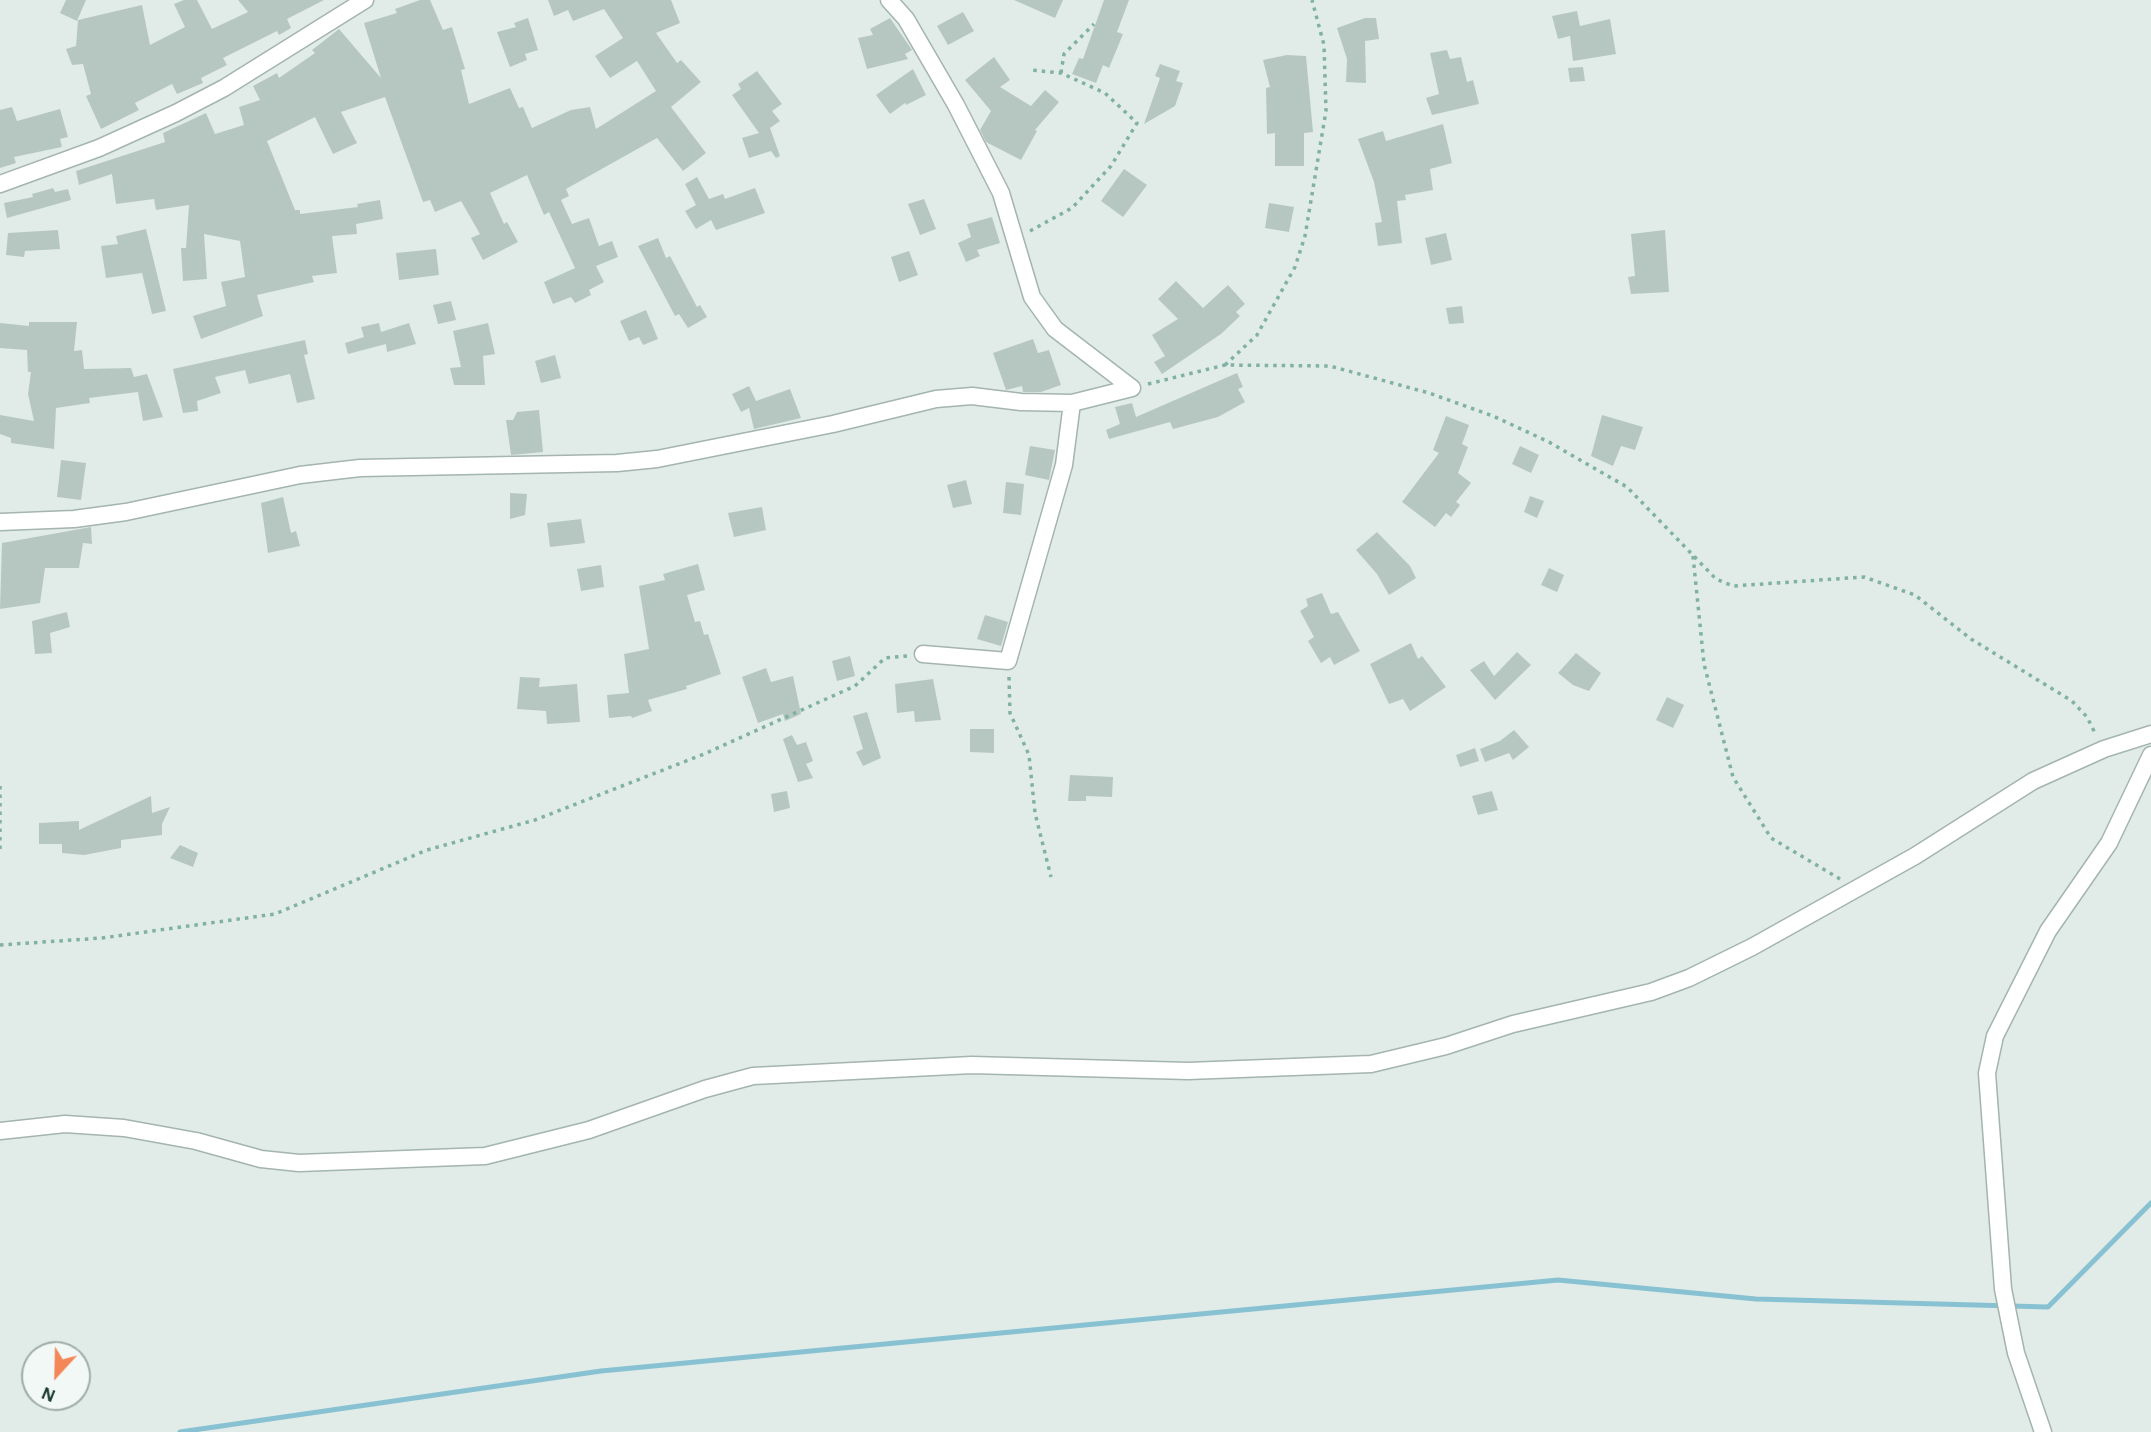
<!DOCTYPE html>
<style>
body{margin:0}
#map{position:relative;width:2151px;height:1432px;overflow:hidden;background:#e1ece8;font-family:"Alegreya Sans",sans-serif}
canvas{display:block}
.north{position:absolute;left:21px;top:1341px;width:70px;height:70px;box-sizing:border-box;background:#f2f8f5;border:2px solid #9eada9;border-radius:50%;rotate:202deg;font-size:19px;font-weight:700;line-height:28px;text-align:center;color:#213d37}
.north::after{content:'';display:block;margin:auto;width:24px;height:32px;background:#f38757;clip-path:polygon(50% 0,100% 100%,50% 72%,0 100%)}
</style>
<div id="map">
<canvas width="2151" height="1432"></canvas>
<div class="north">N</div>
</div>
<script>
const ctx = document.querySelector('canvas').getContext('2d');
ctx.lineJoin = 'round';
const shape = rows => new Path2D(rows.map(r => 'M' + r).join(''));
function stroke(path, color, width, dash) { ctx.strokeStyle = color; ctx.lineWidth = width; ctx.lineCap = dash ? 'butt' : 'round'; ctx.setLineDash(dash || []); ctx.stroke(path); }
function paint(path, color) { ctx.fillStyle = color; ctx.fill(path, 'evenodd'); }
const stream = shape([
 [180,1432,601,1371,1558,1280,1756,1299,2048,1307,2151,1203]
]);
const building = shape([
 [66,0,86,0,77,21,60,13],
 [184,0,197,0,212,29,248,12,238,0,324,0,287,19,291,28,279,35,277,31,223,58,227,65,201,78,203,83,177,94,172,84,135,103,139,110,101,129,86,96,91,94,83,64,72,65,66,49,76,46,78,20,142,5,150,45,185,27,174,4],
 [420,0,430,0,443,30,452,27,465,69,461,70,469,104,510,88,519,108,523,107,532,128,571,110,590,107,596,129,656,91,637,61,610,78,595,56,623,38,604,9,573,21,568,10,554,16,548,0,671,0,680,23,656,33,677,63,681,60,701,82,671,107,706,153,683,171,657,138,566,189,569,196,561,200,572,224,589,218,599,246,612,241,618,257,596,266,604,282,589,290,591,295,575,303,571,297,553,304,544,282,575,268,549,212,544,215,527,175,490,193,504,224,507,222,518,242,483,260,471,238,480,234,461,201,435,212,430,200,423,202,385,97,341,112,357,143,333,154,315,117,267,141,295,210,300,210,300,214,358,207,357,204,380,200,383,219,356,224,357,234,332,236,337,273,312,276,314,282,257,295,263,316,201,339,193,316,226,306,221,282,245,277,240,241,204,234,207,279,183,281,181,248,186,248,189,205,156,210,154,199,116,204,112,174,79,185,76,171,165,142,163,133,206,113,215,134,244,125,239,107,260,100,253,86,277,73,279,78,315,53,312,50,339,29,381,78,364,23,397,13,395,9],
 [1014,0,1063,0,1055,18],
 [1104,0,1129,0,1117,32,1123,34,1109,68,1103,65,1096,83,1072,74,1079,58,1083,59],
 [1577,11,1580,26,1610,19,1616,54,1573,61,1570,36,1558,39,1552,16],
 [963,12,974,31,948,45,937,26],
 [528,18,538,50,525,54,527,60,510,67,497,32,516,27,514,23],
 [890,18,912,50,905,54,908,59,867,69,858,38,873,35,870,29],
 [1365,18,1376,18,1379,39,1365,41,1366,83,1346,82,1347,59,1337,28],
 [1447,50,1450,59,1461,57,1467,82,1473,80,1479,104,1432,115,1426,98,1439,94,1430,53],
 [1287,55,1306,56,1313,132,1304,133,1304,166,1275,166,1275,133,1267,134,1266,88,1270,87,1263,60],
 [994,57,1010,80,1000,87,1031,106,1045,90,1059,102,1035,130,1037,131,1021,160,986,142,980,130,991,111,965,80],
 [1160,64,1180,71,1176,81,1183,83,1175,106,1144,124,1160,78,1155,76],
 [1583,67,1585,81,1570,82,1568,68],
 [913,69,926,95,906,105,905,103,890,114,876,95],
 [757,71,782,104,772,111,780,121,770,128,780,156,776,158,771,151,749,158,742,138,759,133,732,95,741,89,738,84],
 [12,107,17,121,60,109,68,137,60,139,62,147,14,157,16,163,0,168,0,110],
 [1443,124,1452,163,1430,169,1433,190,1405,195,1406,200,1397,201,1402,243,1378,246,1375,223,1382,222,1374,182,1358,139,1383,131,1386,141],
 [1124,169,1147,185,1123,217,1101,201],
 [697,177,709,199,723,194,725,199,755,188,765,213,716,230,711,220,696,229,685,211,696,205,685,184],
 [53,188,55,192,68,189,71,200,7,218,4,203,33,197,32,194],
 [924,199,936,229,920,235,908,204],
 [1269,203,1294,207,1289,232,1265,228],
 [992,217,1000,243,977,250,980,256,966,262,958,243,971,237,967,224],
 [146,229,166,311,152,314,142,273,106,278,101,246,118,244,116,236],
 [58,230,60,249,25,251,24,257,6,255,8,233],
 [1665,230,1669,292,1631,294,1628,277,1635,276,1631,234],
 [1446,233,1452,260,1431,265,1425,238],
 [658,238,666,258,670,256,697,307,700,305,707,317,688,328,679,314,675,316,638,246],
 [436,249,439,275,399,280,396,253],
 [909,251,918,275,899,282,891,257],
 [1176,281,1203,308,1228,285,1245,304,1236,312,1240,316,1221,334,1162,374,1154,362,1165,356,1152,335,1178,319,1158,299],
 [451,301,456,320,438,324,433,305],
 [1462,306,1464,323,1449,324,1446,308],
 [646,310,658,339,643,345,639,337,629,341,620,321],
 [29,322,77,322,74,351,82,350,84,369,131,368,134,377,147,374,163,417,143,421,138,392,89,398,90,403,56,408,54,449,11,443,11,438,0,434,0,415,34,421,28,394,31,372,28,372,27,350,0,348,0,323,29,326],
 [379,323,381,332,409,323,416,344,387,352,386,344,348,354,345,343,364,337,361,327],
 [488,323,495,354,483,356,485,385,454,385,450,368,461,367,453,331],
 [1033,339,1038,353,1049,350,1061,385,1041,392,1023,392,1022,386,1006,390,993,353],
 [305,340,308,354,304,355,315,399,297,403,290,374,249,384,245,370,215,377,221,393,197,401,198,411,183,413,173,369],
 [555,355,561,378,541,383,535,361],
 [1237,373,1243,387,1238,389,1245,402,1218,417,1173,429,1170,422,1109,439,1106,430,1120,424,1115,407,1132,403,1136,417],
 [749,386,756,401,790,389,801,418,754,429,749,408,741,412,732,394],
 [539,410,543,452,511,455,506,420,513,420,517,412],
 [1602,415,1643,427,1635,450,1621,446,1613,466,1591,456],
 [1446,416,1469,425,1462,444,1468,447,1458,473,1471,483,1456,502,1460,505,1451,517,1446,513,1435,527,1402,502,1439,453,1433,450],
 [1030,446,1055,450,1049,480,1025,475],
 [1520,446,1539,455,1531,473,1512,464],
 [61,460,86,463,81,500,57,497],
 [966,480,972,504,953,508,947,485],
 [1006,482,1024,484,1021,515,1003,513],
 [510,493,527,494,525,515,510,519],
 [1530,496,1544,501,1537,518,1524,512],
 [283,497,291,533,296,531,300,546,268,553,261,503],
 [762,507,766,530,734,537,728,513],
 [581,519,585,543,550,547,547,523],
 [91,527,92,544,83,543,79,568,45,568,40,603,0,609,2,543],
 [1377,532,1410,566,1416,578,1389,595,1377,574,1356,550],
 [698,564,705,590,687,595,695,622,700,621,704,635,708,634,721,674,686,686,687,689,648,700,652,711,632,718,631,716,609,718,607,695,629,693,624,654,649,649,639,586,665,580,663,574],
 [601,565,604,587,581,591,577,569],
 [1549,568,1564,575,1557,592,1541,585],
 [1322,593,1331,614,1338,612,1360,651,1334,665,1330,657,1321,663,1308,641,1314,637,1300,611,1308,606,1306,599],
 [67,612,70,627,50,633,52,653,35,654,32,621],
 [985,615,1008,622,1001,646,977,639],
 [1411,643,1418,659,1422,656,1446,687,1410,711,1403,699,1389,704,1370,664],
 [1517,652,1531,665,1495,700,1470,670,1484,661,1494,676],
 [1576,653,1601,673,1589,691,1573,685,1558,673],
 [850,656,855,676,837,681,832,661],
 [766,668,771,682,793,676,801,714,785,721,783,714,758,723,742,677],
 [520,677,540,678,539,687,577,684,580,722,547,724,546,711,517,709],
 [933,679,941,720,915,722,914,711,897,713,895,684],
 [1667,697,1684,705,1673,728,1656,720],
 [867,712,881,758,863,766,856,752,863,749,853,716],
 [970,729,994,729,994,753,970,752],
 [1514,730,1529,747,1513,760,1509,753,1485,762,1480,749,1500,741],
 [792,735,797,745,806,742,813,761,806,764,813,778,798,782,783,739],
 [1475,748,1479,761,1460,767,1456,755],
 [1070,775,1113,777,1112,797,1086,796,1086,801,1068,801],
 [787,791,790,808,774,812,771,794],
 [1492,791,1498,810,1478,815,1472,796],
 [151,796,152,813,170,807,162,824,162,835,121,840,121,848,84,855,62,853,62,844,39,844,39,823,79,821,79,830],
 [180,845,198,853,193,867,170,858]
]);
const path = shape([
 [1061,73,1064,54,1094,24],
 [1030,231,1072,208,1111,166,1137,123,1105,93,1061,73,1031,70],
 [1225,365,1257,335,1295,267,1305,236,1326,111,1324,45,1312,0],
 [1148,384,1225,365,1330,366,1429,393,1493,416,1549,442,1627,487,1716,579,1733,586,1864,577,1915,595,1971,639,2072,701,2087,717,2096,735],
 [1693,556,1704,664,1733,777,1771,838,1840,879],
 [1009,677,1010,713,1029,755,1035,813,1051,877],
 [0,786,0,851],
 [0,945,102,938,275,914,427,850,535,820,704,754,855,686,885,658,907,656]
]);
const minor = shape([
 [889,0,906,19,956,105,1001,193,1032,297,1055,329,1132,388],
 [0,184,99,148,176,113,224,88,365,0],
 [0,522,74,519,126,512,300,475,360,468,617,463,657,459,833,424,936,399,972,396,1021,402,1072,403,1132,388],
 [923,654,1008,661,1064,465,1072,403],
 [0,1131,65,1124,124,1128,196,1141,261,1159,299,1163,485,1156,589,1130,705,1089,753,1076,972,1065,1188,1071,1371,1064,1446,1046,1513,1024,1651,992,1689,978,1752,947,1915,856,2033,781,2104,749,2151,734],
 [2043,1432,2016,1353,2003,1289,1987,1073,1995,1036,2048,931,2109,843,2151,755]
]);
stroke(stream, '#88c2d2', 5);
paint(building, '#b6c7c1');
stroke(minor, '#a4b4af', 19);
stroke(path, '#81b0a4', 3.5, [3.5, 5]);
stroke(minor, '#fff', 16);
</script>
